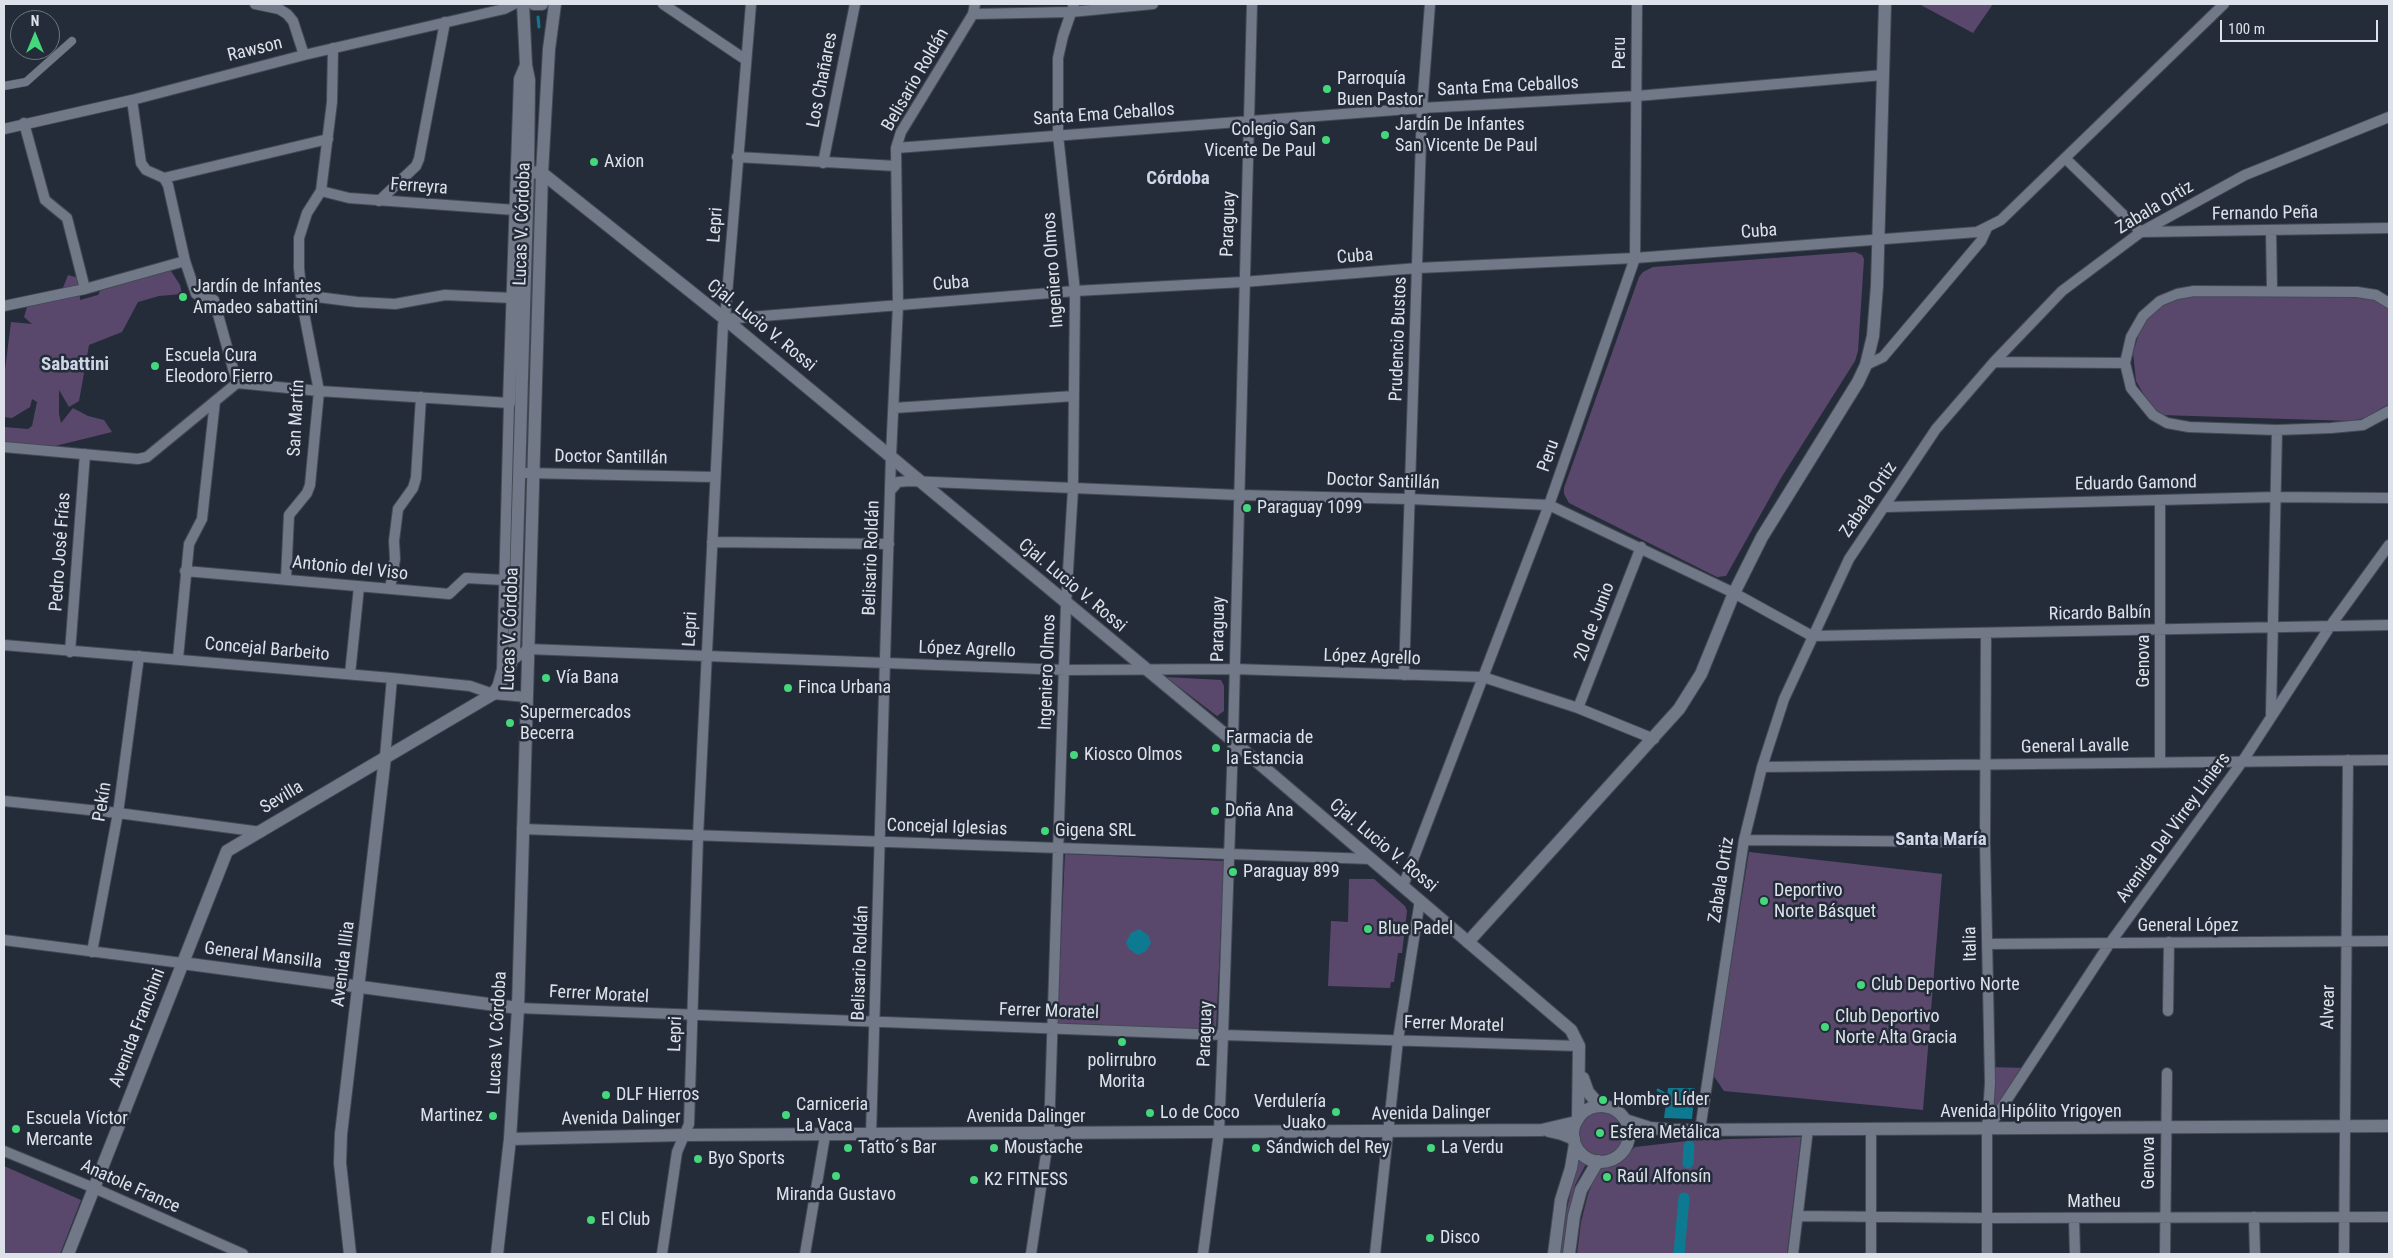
<!DOCTYPE html>
<meta charset="utf-8">
<style>
body{margin:0}
#map{position:relative;width:2393px;height:1258px;overflow:hidden;background:#252c39;font-family:"Roboto Condensed",sans-serif}
canvas{display:block}
.frame{position:absolute;inset:0;border:5px solid #dde2ea;pointer-events:none}
.north{position:absolute;left:10px;top:10px;width:50px;height:50px;box-sizing:border-box;background:#252c39;border:1px solid #6f7580;border-radius:50%;rotate:0deg;font-size:14px;font-weight:700;line-height:20px;text-align:center;color:#dde2ea}
.north::after{content:'';display:block;margin:auto;width:18px;height:22px;background:#44d77b;clip-path:polygon(50% 0,100% 100%,50% 72%,0 100%)}
.scale{position:absolute;left:2220px;top:20px;width:158px;height:22px;box-sizing:border-box;border:2px solid #dde2ea;border-top:0;padding-left:6px;font-size:15px;line-height:18px;white-space:nowrap;color:#dde2ea;-webkit-text-stroke:4px #252c39;paint-order:stroke}
</style>
<div id="map">
<canvas width="2393" height="1258"></canvas>
<div class="frame"></div>
<div class="north">N</div>
<div class="scale">100 m</div>
</div>
<script>
const ctx = document.querySelector('canvas').getContext('2d');
ctx.lineJoin = 'round';
function paint(path, color) { ctx.fillStyle = color; ctx.fill(path, 'evenodd'); }
const shape = rows => new Path2D(rows.map(r => 'M' + r).join(''));
function stroke(path, color, width, dash) { ctx.strokeStyle = color; ctx.lineWidth = width; ctx.lineCap = dash ? 'butt' : 'round'; ctx.setLineDash(dash || []); ctx.stroke(path); }
function drawText(font, color, halo, rows, align = 'center') {
  ctx.font = font + ' "Roboto Condensed",sans-serif'; ctx.lineWidth = 5; ctx.setLineDash([]); ctx.textBaseline = 'middle'; ctx.strokeStyle = halo; ctx.fillStyle = color; for (const [text, x, y, turn = 0] of rows) {
    ctx.save(); ctx.translate(x, y); ctx.rotate((+turn || 0) * Math.PI / 180); ctx.textAlign = isNaN(turn) ? turn : align; if (halo) ctx.strokeText(text, 0, 0); ctx.fillText(text, 0, 0); ctx.restore();
  }
}
const green = shape([
 [1919,4,1993,4,1973,33],
 [1855,252,1862,255,1864,259,1858,351,1855,361,1781,478,1726,576,1717,577,1569,503,1564,494,1564,488,1639,277,1643,272,1653,267],
 [154,264,171,271,180,285,182,294,159,296,138,302,122,332,89,345,79,401,69,407,59,390,59,414,61,423,73,408,88,416,104,420,112,432,55,446,4,444,4,427,28,429,32,426,37,402,32,399,30,407,12,418,4,417,4,378,11,322,32,324,24,317,27,307,34,303,59,298,68,275,79,278,80,300,98,295,106,280],
 [2365,294,2380,301,2389,309,2389,404,2365,418,2351,421,2161,415,2148,402,2136,381,2133,353,2140,330,2147,319,2160,306,2181,295],
 [1166,677,1221,680,1224,686,1224,711,1217,716],
 [1749,852,1942,874,1923,1110,1724,1091,1713,1075],
 [1065,854,1224,861,1216,1030,1057,1023],
 [1349,879,1374,879,1405,906,1407,911,1402,953,1398,953,1394,982,1391,982,1390,988,1328,986,1331,921,1348,922],
 [1989,1067,2028,1068,1988,1121],
 '1577 1134a24 24 0 1 1 48 0a24 24 0 1 1-48 0Z',
 [1801,1137,1787,1254,1577,1254,1581,1222,1588,1194,1596,1174,1601,1169,1621,1160,1635,1147,1696,1140],
 [1578,1160,1586,1164,1575,1185,1563,1254,1560,1254,1566,1213],
 [4,1166,81,1200,60,1254,4,1254]
]);
const water = shape([
 [1139,929,1148,935,1151,943,1146,951,1138,955,1129,949,1126,942,1131,933],
 [1668,1088,1695,1088,1692,1119,1664,1118]
]);
const stream = shape([
 [538,17,539,27],
 [1658,1090,1668,1096]
]);
const canal = shape([
 [1688,1163,1689,1146],
 [1679,1254,1684,1198]
]);
const pedestrian = shape([
 [4,86,26,82,72,41]
]);
const minor = shape([
 [255,4,279,9,287,14,293,21,304,55],
 [663,4,746,60],
 [973,14,1071,12,1153,4],
 [132,100,141,163,146,170,164,178,168,185,185,261,196,294,214,300,237,383],
 [24,123,45,200,67,218,85,289],
 [4,129,132,100,304,55,504,9,514,4],
 [896,148,1422,108,1637,96,1883,75],
 [737,157,896,166],
 [2066,159,2141,232,2389,228],
 [823,163,855,4],
 [164,178,328,139],
 [321,191,349,198,515,210],
 [379,201,416,166,419,159,445,22],
 [2271,230,2272,290],
 [301,295,357,302,395,304,445,295,513,298],
 [2389,303,2376,295,2357,292,2194,291,2177,294,2160,301,2143,316,2131,337,2125,363,2131,388,2153,415,2167,423,2189,427,2277,430,2331,428,2363,425,2389,411],
 [4,306,85,289,185,261],
 [725,319,1075,291,1243,282,1418,268,1635,258,1977,232,2001,220,2224,4],
 [1994,362,2125,363],
 [1866,365,1883,357,1981,241,1987,228],
 [894,408,1074,396],
 [4,447,138,459,147,457,237,383,319,391,509,403,502,669,498,684],
 [526,473,714,477],
 [891,490,898,482,909,481,1238,495,1409,499,1549,505,1734,593,1812,636,2389,625],
 [2160,500,2160,762],
 [1885,507,2276,497,2389,498],
 [712,542,889,544],
 [185,571,449,594,466,578,504,580],
 [286,579,289,515,307,493,310,485,319,391,303,308,299,268,299,238,307,213,321,191,332,102,333,48],
 [390,589,395,559,394,541,398,509,413,488,416,478,421,397],
 [1986,633,1985,842,1990,1083,1987,1130,1987,1254],
 [4,645,392,678,470,686,493,694,526,697],
 [70,652,85,454],
 [178,658,189,544,202,519,215,401],
 [513,660,528,649,1065,670,1234,669,1483,677,1578,708,1654,739],
 [350,674,359,587],
 [1404,675,1422,108,1430,4],
 [1578,708,1641,547],
 [2271,714,2277,430],
 [385,757,392,678],
 [1762,767,2389,760],
 [4,801,118,813,261,832],
 [522,829,1371,859],
 [1744,840,1985,842],
 [1403,886,1549,505,1635,258,1637,4],
 [4,940,182,963],
 [1987,944,2389,941],
 [92,952,118,813,139,656],
 [518,1008,1223,1035,1579,1046],
 [2168,1011,2169,942],
 [1700,1130,1744,840,1762,767,1784,699,1849,559,1936,429,1994,362,2062,291,2141,232,2245,175,2389,117],
 [1871,1130,1871,1254],
 [1987,1130,2110,943,2242,762,2331,625,2389,545],
 [871,1135,891,456,898,305,896,148,901,132,973,14,975,4],
 [4,1151,94,1188,243,1254],
 [1798,1216,1987,1218,2389,1217],
 [2254,1217,2255,1254],
 [2074,1218,2075,1254],
 [662,1254,677,1152,689,1124,698,836,723,325,725,319,751,4],
 [805,1254,825,1136],
 [1031,1254,1049,1134,1066,604,1073,489,1075,291,1058,135,1058,58,1063,36,1074,4],
 [1203,1254,1219,1132,1223,1035,1233,741,1252,4],
 [1375,1254,1398,1040,1420,900],
 [1793,1254,1808,1129],
 [2165,1254,2167,1073],
 [2344,1254,2348,760]
]);
const tertiary = shape([
 [509,403,520,79,526,65],
 [1468,942,1679,709,1701,674,1734,593,1762,537,1858,382,1866,365,1873,336,1877,286,1885,4],
 [182,963,518,1008],
 [1549,1131,1562,1134,1574,1139],
 [510,1139,683,1135,1542,1130,1576,1122],
 [68,1254,227,851,493,694,509,671,514,649,528,172],
 [350,1254,340,1163,341,1134,385,757],
 [497,1254,510,1139,518,1008,542,173]
]);
const secondary = shape([
 [523,4,526,65,529,80,528,172,542,173,725,319,1233,741,1571,1030,1579,1046,1578,1119],
 [534,4,542,4],
 [542,173,549,49,555,4],
 [1583,1078,1588,1092,1600,1106],
 '1573 1134a28 28 0 1 1 56 0a28 28 0 1 1-56 0Z',
 [1625,1120,1650,1128,1673,1130,2389,1126],
 [1554,1254,1561,1200,1571,1168,1575,1144],
 [1569,1254,1574,1216,1581,1190,1598,1161]
]);
const markers = [
 [1327,89,5,"#44d77b"],
 [1385,135,5,"#44d77b"],
 [1326,140,5,"#44d77b"],
 [594,162,5,"#44d77b"],
 [183,297,5,"#44d77b"],
 [155,366,5,"#44d77b"],
 [1247,508,5,"#44d77b"],
 [546,678,5,"#44d77b"],
 [788,688,5,"#44d77b"],
 [510,723,5,"#44d77b"],
 [1216,748,5,"#44d77b"],
 [1074,755,5,"#44d77b"],
 [1215,811,5,"#44d77b"],
 [1045,831,5,"#44d77b"],
 [1233,872,5,"#44d77b"],
 [1764,901,5,"#44d77b"],
 [1368,929,5,"#44d77b"],
 [1861,985,5,"#44d77b"],
 [1825,1027,5,"#44d77b"],
 [1122,1042,5,"#44d77b"],
 [606,1095,5,"#44d77b"],
 [1603,1100,5,"#44d77b"],
 [1336,1112,5,"#44d77b"],
 [1150,1113,5,"#44d77b"],
 [786,1115,5,"#44d77b"],
 [493,1116,5,"#44d77b"],
 [16,1129,5,"#44d77b"],
 [1600,1133,5,"#44d77b"],
 [848,1148,5,"#44d77b"],
 [994,1148,5,"#44d77b"],
 [1256,1148,5,"#44d77b"],
 [1431,1148,5,"#44d77b"],
 [698,1159,5,"#44d77b"],
 [836,1176,5,"#44d77b"],
 [1607,1177,5,"#44d77b"],
 [974,1180,5,"#44d77b"],
 [591,1220,5,"#44d77b"],
 [1430,1238,5,"#44d77b"]
];
const streetNames = [
 ["Rawson",255,50,-14],
 ["Peru",1620,53,-90],
 ["Los Chañares",823,80,-79],
 ["Belisario Roldán",916,80,-60],
 ["Santa Ema Ceballos",1508,87,-3],
 ["Santa Ema Ceballos",1104,115,-4],
 ["Ferreyra",419,187,4],
 ["Zabala Ortiz",2155,208,-31],
 ["Fernando Peña",2265,214,-1],
 ["Lucas V. Córdoba",523,224,-88],
 ["Paraguay",1229,224,-88],
 ["Lepri",716,225,-86],
 ["Cuba",1759,232,-4],
 ["Cuba",1355,257,-5],
 ["Ingeniero Olmos",1054,270,-94],
 ["Cuba",951,284,-5],
 ["Cjal. Lucio V. Rossi",761,326,39],
 ["Prudencio Bustos",1399,339,-88],
 ["San Martín",297,418,-87],
 ["Peru",1549,456,-71],
 ["Doctor Santillán",611,458,1],
 ["Doctor Santillán",1383,482,2],
 ["Eduardo Gamond",2136,484,-1],
 ["Zabala Ortiz",1869,500,-56],
 ["Pedro José Frías",61,552,-86],
 ["Belisario Roldán",872,558,-88],
 ["Antonio del Viso",350,569,6],
 ["Cjal. Lucio V. Rossi",1072,586,40],
 ["Ricardo Balbín",2100,614,-1],
 ["20 de Junio",1595,622,-69],
 ["Lucas V. Córdoba",511,629,-88],
 ["Lepri",691,629,-87],
 ["Paraguay",1219,629,-89],
 ["Concejal Barbeito",267,650,5],
 ["López Agrello",967,650,2],
 ["López Agrello",1372,658,2],
 ["Genova",2144,661,-90],
 ["Ingeniero Olmos",1048,672,-88],
 ["General Lavalle",2075,747,-1],
 ["Sevilla",282,798,-31],
 ["Pekín",103,802,-81],
 ["Concejal Iglesias",947,828,2],
 ["Avenida Del Virrey Liniers",2174,828,-54],
 ["Cjal. Lucio V. Rossi",1383,846,40],
 ["Zabala Ortiz",1722,880,-81],
 ["General López",2188,926],
 ["Italia",1971,944,-91],
 ["General Mansilla",263,956,7],
 ["Belisario Roldán",861,963,-88],
 ["Avenida Illia",344,964,-83],
 ["Ferrer Moratel",599,995,3],
 ["Alvear",2329,1007,-89],
 ["Ferrer Moratel",1049,1012,2],
 ["Ferrer Moratel",1454,1025,2],
 ["Avenida Franchini",138,1028,-69],
 ["Lucas V. Córdoba",498,1033,-87],
 ["Lepri",676,1034,-88],
 ["Paraguay",1206,1034,-88],
 ["Avenida Hipólito Yrigoyen",2031,1112],
 ["Avenida Dalinger",1431,1114,-1],
 ["Avenida Dalinger",1026,1117],
 ["Avenida Dalinger",621,1119,-1],
 ["Genova",2149,1163,-90],
 ["Anatole France",130,1187,24],
 ["Matheu",2094,1202]
];
const poiNames = [
 ["Parroquía",1337,79],
 ["Buen Pastor",1337,100],
 ["Jardín De Infantes",1395,125],
 ["San Vicente De Paul",1395,146],
 ["Colegio San",1316,130,"right"],
 ["Vicente De Paul",1316,151,"right"],
 ["Axion",604,162],
 ["Jardín de Infantes",193,287],
 ["Amadeo sabattini",193,308],
 ["Escuela Cura",165,356],
 ["Eleodoro Fierro",165,377],
 ["Paraguay 1099",1257,508],
 ["Vía Bana",556,678],
 ["Finca Urbana",798,688],
 ["Supermercados",520,713],
 ["Becerra",520,734],
 ["Farmacia de",1226,738],
 ["la Estancia",1226,759],
 ["Kiosco Olmos",1084,755],
 ["Doña Ana",1225,811],
 ["Gigena SRL",1055,831],
 ["Paraguay 899",1243,872],
 ["Deportivo",1774,891],
 ["Norte Básquet",1774,912],
 ["Blue Padel",1378,929],
 ["Club Deportivo Norte",1871,985],
 ["Club Deportivo",1835,1017],
 ["Norte Alta Gracia",1835,1038],
 ["polirrubro",1122,1061,"center"],
 ["Morita",1122,1082,"center"],
 ["DLF Hierros",616,1095],
 ["Hombre Líder",1613,1100],
 ["Verdulería",1326,1102,"right"],
 ["Juako",1326,1123,"right"],
 ["Carniceria",796,1105],
 ["La Vaca",796,1126],
 ["Lo de Coco",1160,1113],
 ["Martinez",483,1116,"right"],
 ["Escuela Víctor",26,1119],
 ["Mercante",26,1140],
 ["Esfera Metálica",1610,1133],
 ["Tatto´s Bar",858,1148],
 ["Moustache",1004,1148],
 ["Sándwich del Rey",1266,1148],
 ["La Verdu",1441,1148],
 ["Byo Sports",708,1159],
 ["Raúl Alfonsín",1617,1177],
 ["K2 FITNESS",984,1180],
 ["Miranda Gustavo",836,1195,"center"],
 ["El Club",601,1220],
 ["Disco",1440,1238]
];
const neighbourhoodNames = [
 ["Córdoba",1178,179],
 ["Sabattini",75,365],
 ["Santa María",1941,840]
];
paint(green, '#5a486c');
paint(water, '#0d7a91');
stroke(stream, '#0d7a91', 3);
stroke(canal, '#0d7a91', 11);
stroke(pedestrian, '#444a55', 9);
stroke(minor, '#444a55', 12);
stroke(tertiary, '#444a55', 14);
stroke(secondary, '#444a55', 14);
stroke(pedestrian, '#717988', 8);
stroke(minor, '#717988', 10);
stroke(tertiary, '#717988', 12);
stroke(secondary, '#717988', 12);
for (const [x, y, r, color] of markers) { const dot = new Path2D(); dot.arc(x, y, r, 0, 2 * Math.PI); ctx.fillStyle = color; ctx.fill(dot); stroke(dot, '#252c39', 2); }
drawText('18px', '#dde2ea', '#252c39', streetNames);
drawText('18px', '#dde2ea', '#252c39', poiNames, 'left');
drawText('bold 19px', '#cdd6e7', '#252c39', neighbourhoodNames);
</script>
